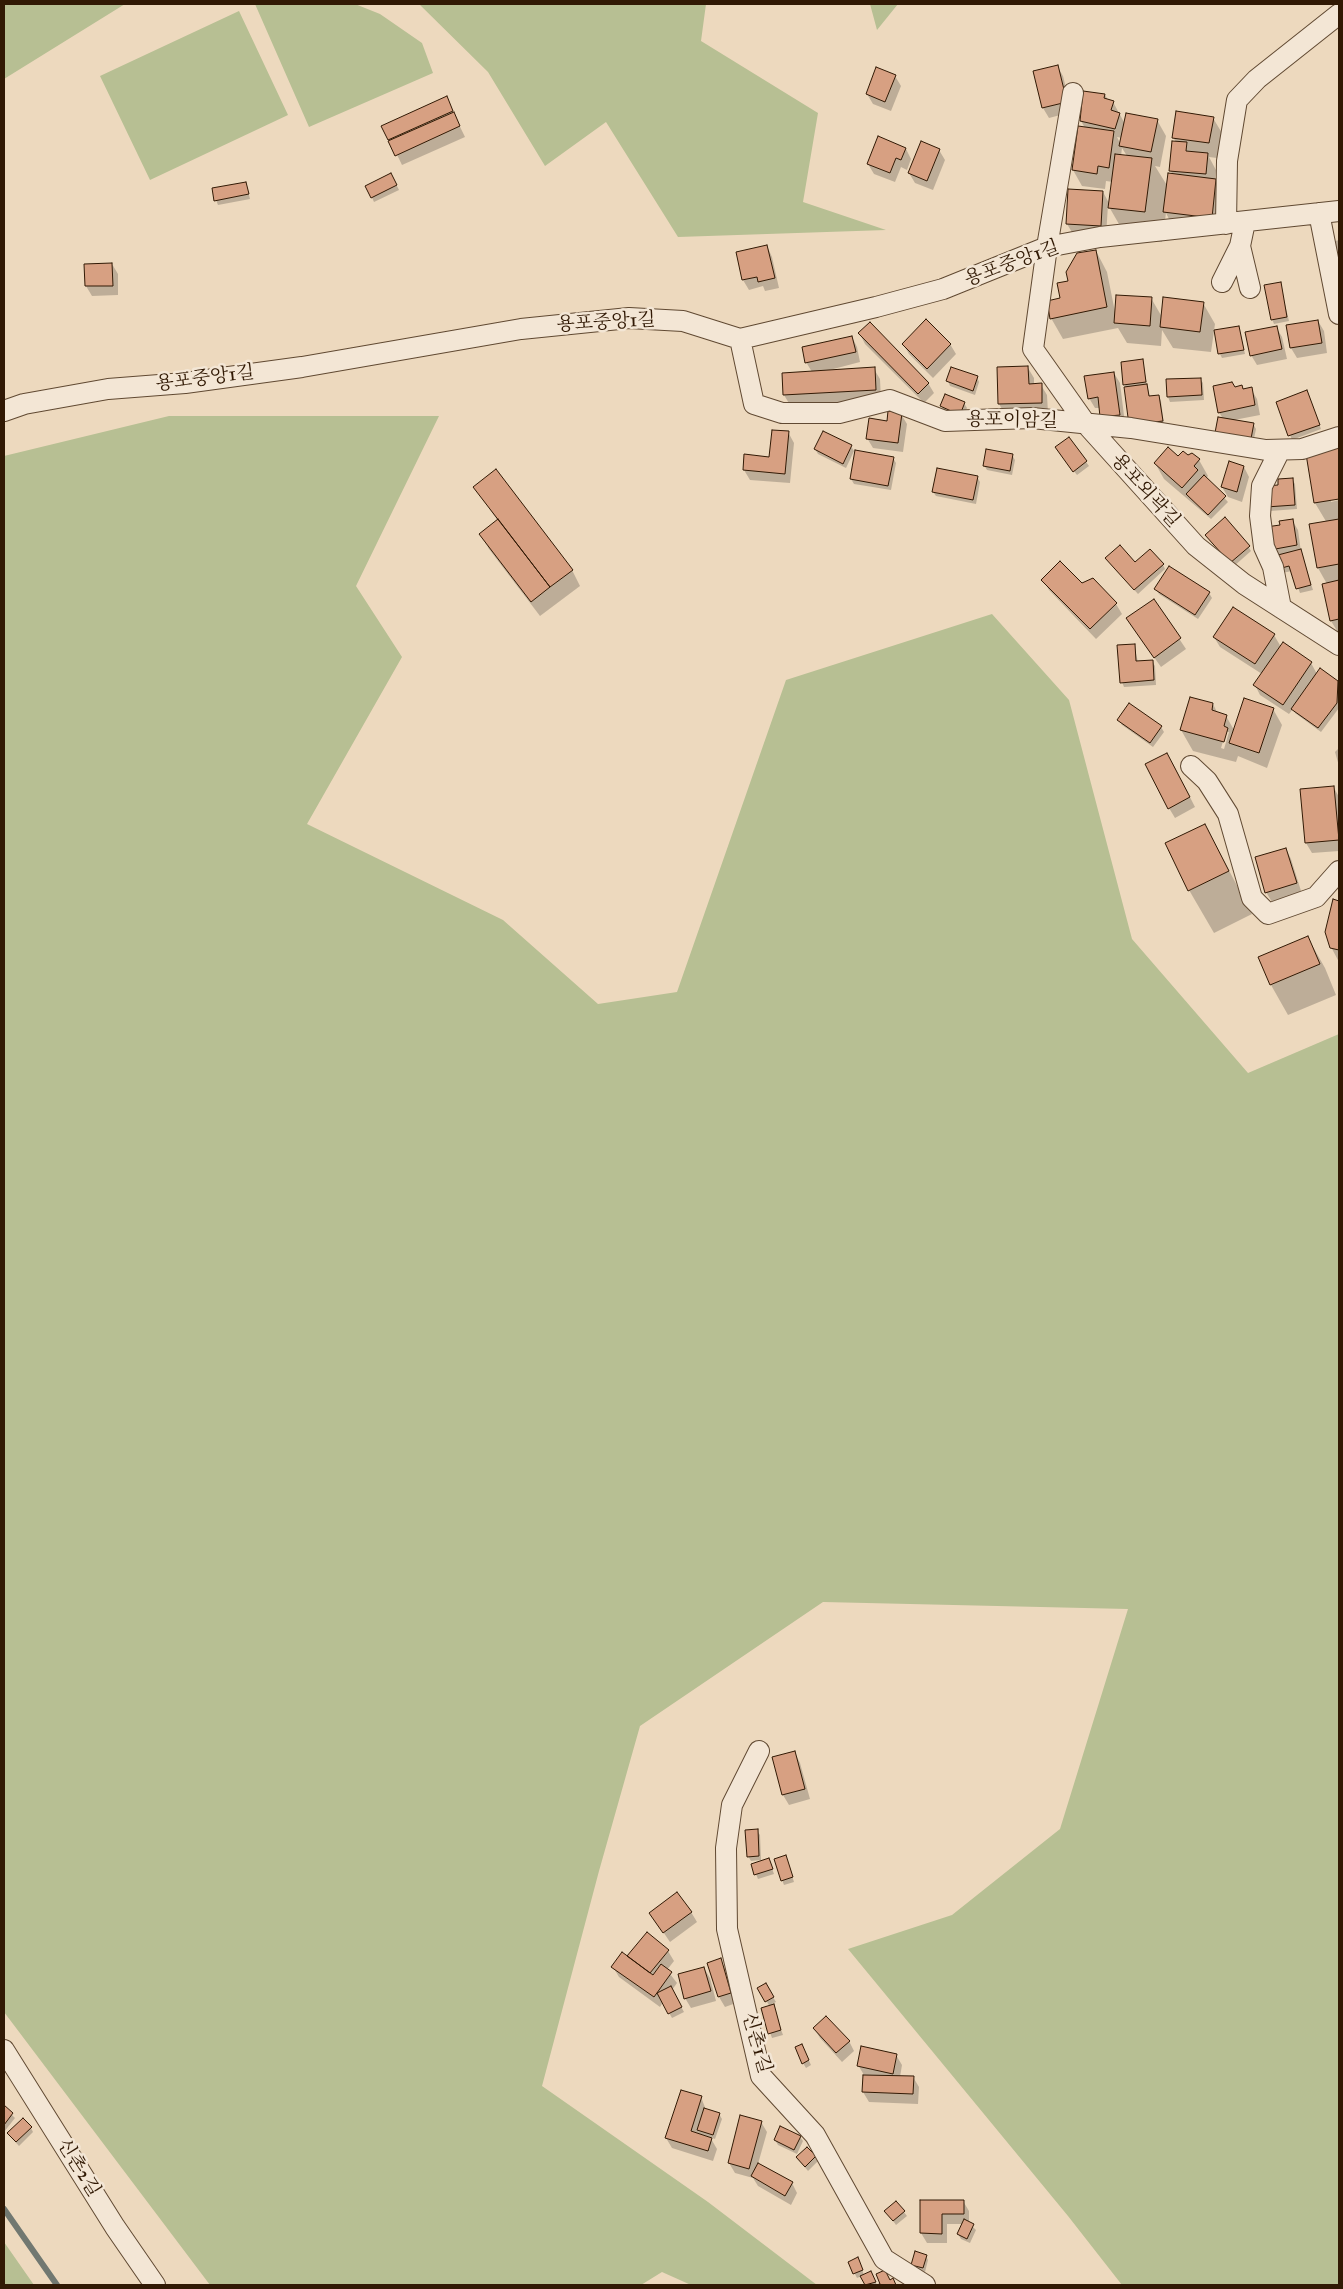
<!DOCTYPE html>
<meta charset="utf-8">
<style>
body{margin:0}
#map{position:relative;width:1343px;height:2289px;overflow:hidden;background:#edd9be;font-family:"IM FELL Great Primer",serif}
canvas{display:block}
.frame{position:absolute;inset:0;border:5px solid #311904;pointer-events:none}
</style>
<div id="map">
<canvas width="1343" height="2289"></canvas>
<div class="frame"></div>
</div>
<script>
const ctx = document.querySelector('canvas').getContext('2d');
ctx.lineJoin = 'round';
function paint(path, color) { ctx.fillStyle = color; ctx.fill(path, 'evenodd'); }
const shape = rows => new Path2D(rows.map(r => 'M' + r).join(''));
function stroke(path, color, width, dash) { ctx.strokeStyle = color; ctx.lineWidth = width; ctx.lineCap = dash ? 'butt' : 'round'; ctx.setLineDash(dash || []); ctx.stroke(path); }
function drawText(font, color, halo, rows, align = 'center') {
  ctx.font = font + ' "IM FELL Great Primer","Noto Serif KR",serif'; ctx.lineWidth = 5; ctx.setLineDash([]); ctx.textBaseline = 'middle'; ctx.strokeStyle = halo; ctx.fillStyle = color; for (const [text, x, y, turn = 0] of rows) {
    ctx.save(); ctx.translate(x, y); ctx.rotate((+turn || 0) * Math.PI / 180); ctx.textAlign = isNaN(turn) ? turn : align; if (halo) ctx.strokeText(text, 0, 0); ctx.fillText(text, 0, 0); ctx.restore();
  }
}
const green = shape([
 [4,4,125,4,4,79],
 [255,4,355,4,380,14,422,43,433,73,309,127],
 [419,4,706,4,701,41,818,113,803,202,886,230,678,237,606,122,545,166,488,72],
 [870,4,898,4,877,30],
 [239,11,288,115,150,180,100,76],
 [169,416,439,416,356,586,402,657,307,824,503,920,598,1004,677,992,786,680,992,614,1069,700,1132,939,1248,1073,1339,1034,1339,2285,1122,2285,1068,2216,848,1949,952,1915,1060,1829,1128,1609,823,1602,640,1726,599,1871,542,2086,708,2202,817,2285,691,2285,662,2272,641,2285,210,2285,4,2012,4,456],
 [4,2242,34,2285,4,2285]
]);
const shadow = shape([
 [1057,66,1063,76,1072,112,1049,118,1043,108],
 [895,76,901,86,891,111,873,104,867,94],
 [1105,95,1108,100,1113,102,1125,124,1157,120,1166,136,1160,167,1155,166,1168,187,1173,175,1170,170,1176,142,1173,137,1213,118,1222,133,1217,158,1209,157,1216,170,1215,180,1225,196,1220,233,1173,227,1166,213,1162,242,1127,238,1108,205,1106,236,1073,234,1067,224,1103,192,1110,205,1113,182,1106,181,1105,189,1082,186,1073,170,1085,128,1081,121],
 [1117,137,1122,138,1121,145],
 [1122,148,1127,156,1121,156],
 [446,98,465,137,402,165,383,126],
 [906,149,911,159,907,170,901,167,895,182,874,174,868,164],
 [939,150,945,160,933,190,915,183,909,173],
 [391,174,399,190,374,202,367,187],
 [246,183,250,199,218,205,216,200],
 [1339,240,1339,269,1332,242],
 [767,246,772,257,779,288,765,291,763,286,749,290,743,280],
 [1096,251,1107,272,1115,312,1151,298,1162,317,1203,303,1215,324,1211,352,1173,348,1162,330,1161,346,1127,343,1118,328,1063,339,1051,318,1069,282],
 [112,264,118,274,118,295,92,296,86,286],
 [1280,283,1289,321,1274,324,1272,319],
 [1318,321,1324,331,1327,353,1297,358,1291,348,1288,326],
 [1239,327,1245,354,1222,358,1220,354],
 [1276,327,1282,337,1287,359,1257,365,1251,355],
 [860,334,928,383,934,393,924,403,865,344],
 [852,337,857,347,860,362,822,372,874,369,880,379,881,400,790,405,784,395,783,374,812,372,806,362],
 [903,344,950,344,956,354,933,378,909,354],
 [1142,360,1150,398,1159,397,1161,401,1164,425,1132,429,1125,384],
 [1028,368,1034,378,1034,385,1041,385,1047,395,1048,413,1005,414,999,404],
 [1114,373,1120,383,1125,424,1101,417,1100,408,1095,408,1089,398],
 [977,377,979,382,975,395,950,386,948,381],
 [1200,379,1203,383,1204,400,1170,402,1168,397],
 [1235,388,1243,390,1251,389,1257,399,1260,415,1234,420,1253,424,1256,429,1252,448,1223,419,1219,412],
 [1309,397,1321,429,1292,440,1278,403],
 [964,403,967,408,963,418,944,411,942,406],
 [901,414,907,424,903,452,873,448,867,438],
 [788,432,794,443,790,483,750,480,744,470,770,458],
 [1069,438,1089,466,1077,475,1059,452],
 [851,446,854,451,846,468,818,454,815,449],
 [1339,449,1339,498,1331,499,1331,502,1339,500,1339,634,1331,621,1327,584,1318,568,1310,525,1327,523,1315,503,1308,455],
 [1192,454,1199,460,1208,476,1206,478,1228,502,1211,519,1164,479,1155,463],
 [1012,455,1015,460,1012,475,987,470,984,465],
 [893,458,896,463,891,490,854,484,851,479],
 [1229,463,1244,467,1249,477,1242,502,1228,497,1222,487],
 [977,477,980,482,976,504,936,496,933,492],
 [1292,479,1295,484,1297,509,1270,511,1267,506,1279,487],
 [474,487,572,570,580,586,540,616,489,549,480,534,498,521],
 [1292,520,1298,530,1301,552,1313,590,1300,593,1292,571,1282,573,1271,550,1282,526],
 [1209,539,1248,546,1251,551,1233,567],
 [1110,563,1163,565,1165,569,1138,594],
 [1043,580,1081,585,1116,604,1122,614,1096,639,1049,590],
 [1156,589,1209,593,1212,598,1198,619,1159,594],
 [1154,601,1186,649,1161,667,1134,629],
 [1274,635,1281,647,1311,663,1317,674,1337,682,1339,686,1339,708,1321,732,1295,713,1293,709,1289,714,1260,695,1255,685,1262,674,1220,647,1214,637],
 [1134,645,1138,662,1152,661,1155,666,1156,685,1124,687,1122,682],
 [1213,704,1218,714,1226,716,1234,730,1273,709,1282,725,1267,768,1238,756,1236,762,1193,751,1181,730],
 [1226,732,1229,732,1224,749,1221,748],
 [1130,705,1161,727,1164,732,1153,747,1122,725,1119,720],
 [1339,748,1339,766,1335,752],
 [1173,764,1195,807,1175,818,1169,808],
 [1334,788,1339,797,1339,851,1312,853,1306,843,1302,790],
 [1205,825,1252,914,1214,933,1189,890],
 [1286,849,1291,859,1302,894,1272,902,1266,892],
 [1333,901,1339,902,1339,962,1331,947],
 [1308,938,1325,968,1336,995,1288,1015,1271,985,1259,958],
 [795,1753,800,1763,810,1799,789,1805,783,1795],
 [757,1831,760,1835,761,1860,751,1861,748,1856],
 [786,1857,794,1882,784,1885,782,1880],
 [769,1860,774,1874,758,1879,756,1874],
 [691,1912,697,1922,670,1942,651,1914],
 [647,1934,668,1951,674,1961,667,1970,677,1983,672,1990,684,2012,672,2018,663,2002,660,2007,619,1977,613,1967,627,1958],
 [720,1960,726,1970,736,2003,725,2007,719,1997,709,1964],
 [704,1968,710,1978,716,2001,691,2008,685,1998],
 [765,1984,776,2002,772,2004,783,2035,772,2038,762,2009,770,2007,759,1988],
 [814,2028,849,2041,854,2051,842,2062,820,2038],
 [804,2050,811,2065,806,2068,803,2063],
 [896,2055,902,2065,900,2077,913,2077,919,2087,918,2104,869,2102,863,2092,864,2075,858,2065],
 [701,2097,706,2110,719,2114,722,2119,715,2139,710,2137,717,2149,713,2161,672,2148,666,2138],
 [4,2107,15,2118,4,2132],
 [761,2122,767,2132,758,2164,792,2183,797,2193,791,2205,758,2186,753,2178,735,2173,729,2163],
 [31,2128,33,2132,19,2146,8,2134],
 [800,2137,803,2141,797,2154,778,2145,775,2140],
 [807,2148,818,2161,808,2171,797,2158],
 [921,2201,963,2201,969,2211,969,2223,976,2230,970,2243,961,2239,958,2234,963,2224,947,2224,947,2243,927,2243,921,2233],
 [896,2202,907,2216,896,2225,886,2211],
 [926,2256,928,2260,925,2272,915,2269,912,2265],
 [849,2262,860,2264,864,2275,873,2277,877,2285,866,2285,862,2276,857,2278]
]);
const stream = shape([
 [4,2209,57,2285]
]);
const building = shape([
 [1058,65,1067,102,1042,108,1033,71,1058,65],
 [876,67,896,75,885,102,866,94,876,67],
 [1083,91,1105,94,1104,98,1114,101,1111,110,1120,113,1115,129,1080,121,1083,91],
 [447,96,453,111,388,140,381,126,447,96],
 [1176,111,1214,117,1209,143,1172,138,1176,111],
 [454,112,460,126,395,156,388,141,454,112],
 [1126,113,1158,119,1151,152,1119,146,1126,113],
 [1078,126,1114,131,1109,168,1098,166,1097,174,1072,170,1078,126],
 [878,136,906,148,901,160,896,158,890,173,867,164,878,136],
 [921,141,940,149,927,181,908,173,921,141],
 [1172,141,1187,142,1186,151,1208,153,1206,174,1169,171,1172,141],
 [1115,154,1152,158,1145,212,1108,208,1115,154],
 [391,173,397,185,371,198,365,186,391,173],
 [1168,173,1216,179,1212,218,1163,212,1168,173],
 [246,182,249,194,214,201,212,188,246,182],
 [1068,189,1103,191,1101,226,1066,224,1068,189],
 [767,245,775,278,758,282,757,277,742,280,736,252,767,245],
 [1096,250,1107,307,1050,319,1047,301,1060,298,1057,283,1068,281,1066,272,1077,253,1096,250],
 [112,263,113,286,85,286,84,264,112,263],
 [1281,282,1287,317,1271,320,1264,285,1281,282],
 [1116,295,1152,297,1150,326,1114,323,1116,295],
 [1163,297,1204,302,1200,332,1160,327,1163,297],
 [926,319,951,344,927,369,902,344,926,319],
 [1318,320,1322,343,1290,348,1286,325,1318,320],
 [870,322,929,383,918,394,858,333,870,322],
 [1239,326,1244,350,1218,354,1214,330,1239,326],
 [1277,326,1282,349,1250,356,1245,332,1277,326],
 [852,336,856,352,805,363,802,347,852,336],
 [1143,359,1146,382,1123,385,1121,362,1143,359],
 [1028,366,1029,384,1042,383,1042,403,998,404,997,367,1028,366],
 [875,367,876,390,783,395,782,373,875,367],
 [951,367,978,376,973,391,946,381,951,367],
 [1114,372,1120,415,1100,417,1098,397,1088,399,1084,376,1114,372],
 [1201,378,1202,395,1167,397,1166,379,1201,378],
 [1232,382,1235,387,1242,385,1243,389,1252,387,1255,405,1218,413,1213,386,1232,382],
 [1147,384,1149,396,1159,395,1163,421,1129,425,1124,387,1147,384],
 [1307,390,1320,425,1288,436,1276,402,1307,390],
 [945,394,965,402,960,415,940,406,945,394],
 [888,411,902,413,898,443,866,439,869,418,887,421,888,411],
 [1218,417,1254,423,1250,444,1214,438,1218,417],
 [772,430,789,431,785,474,743,470,744,454,769,457,772,430],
 [823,431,852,445,843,464,814,449,823,431],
 [1069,437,1087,461,1073,472,1055,447,1069,437],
 [1168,447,1178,456,1183,451,1188,455,1192,453,1200,459,1194,466,1198,470,1182,488,1154,463,1168,447],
 [1339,448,1339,499,1314,503,1306,454,1339,448],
 [986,449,1013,454,1010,471,983,466,986,449],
 [855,450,894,457,888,486,850,479,855,450],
 [1229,461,1244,466,1237,492,1221,487,1229,461],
 [937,468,978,476,973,500,932,492,937,468],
 [496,469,573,570,550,587,473,487,496,469],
 [1204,475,1226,496,1208,515,1186,494,1204,475],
 [1293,478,1295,505,1266,507,1265,486,1278,485,1278,479,1293,478],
 [1225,517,1250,546,1230,563,1205,535,1225,517],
 [498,519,550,587,531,602,479,534,498,519],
 [1293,519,1297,545,1270,550,1266,527,1280,525,1279,521,1293,519],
 [1339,519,1339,564,1317,568,1309,524,1339,519],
 [1120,545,1135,562,1150,549,1164,564,1134,590,1105,558,1120,545],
 [1301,549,1311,585,1296,589,1289,566,1278,569,1274,556,1301,549],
 [1060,561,1082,583,1093,578,1117,603,1090,629,1041,580,1060,561],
 [1169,566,1210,592,1195,615,1154,589,1169,566],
 [1339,580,1339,619,1330,621,1322,584,1339,580],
 [1154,599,1181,638,1154,658,1126,618,1154,599],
 [1233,607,1275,634,1255,664,1213,637,1233,607],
 [1283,642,1312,662,1283,705,1253,685,1283,642],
 [1135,644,1136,661,1153,660,1154,680,1120,683,1117,645,1135,644],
 [1320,668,1338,681,1337,703,1318,728,1291,709,1320,668],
 [1190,697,1213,703,1212,710,1227,715,1224,726,1228,728,1224,742,1180,730,1190,697],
 [1244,698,1274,708,1259,753,1229,743,1244,698],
 [1129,703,1162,726,1150,743,1117,720,1129,703],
 [1167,753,1190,797,1168,809,1145,764,1167,753],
 [1334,786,1339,840,1305,843,1300,789,1334,786],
 [1205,824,1229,871,1188,891,1165,843,1205,824],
 [1286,848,1297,883,1265,893,1255,857,1286,848],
 [1333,899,1339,901,1339,950,1330,948,1325,932,1333,899],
 [1308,936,1320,964,1270,985,1258,957,1308,936],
 [795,1751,805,1789,782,1795,772,1757,795,1751],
 [758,1829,759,1856,747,1857,745,1830,758,1829],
 [786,1855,793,1877,781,1881,774,1859,786,1855],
 [769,1858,773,1869,754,1875,751,1864,769,1858],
 [677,1892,692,1912,663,1933,649,1913,677,1892],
 [647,1932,669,1950,650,1973,627,1956,647,1932],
 [622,1952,653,1975,661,1964,672,1972,654,1997,611,1967,622,1952],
 [721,1958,731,1993,718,1997,707,1963,721,1958],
 [704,1967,711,1991,684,1999,678,1974,704,1967],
 [766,1983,774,1997,765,2002,757,1988,766,1983],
 [671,1986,682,2007,668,2014,657,1993,671,1986],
 [774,2004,781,2030,768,2034,761,2008,774,2004],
 [826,2016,850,2041,836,2053,813,2028,826,2016],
 [802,2044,809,2060,802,2064,795,2047,802,2044],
 [861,2046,897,2054,893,2074,857,2066,861,2046],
 [863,2075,914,2076,913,2094,862,2092,863,2075],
 [681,2090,702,2096,691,2131,712,2138,708,2151,665,2138,681,2090],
 [4,2105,13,2113,4,2125,4,2105],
 [704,2108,720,2113,713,2135,697,2130,704,2108],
 [740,2115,762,2121,749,2169,728,2163,740,2115],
 [23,2118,32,2127,16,2142,7,2133,23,2118],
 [780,2126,801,2136,794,2150,774,2140,780,2126],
 [807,2147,816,2156,805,2167,796,2157,807,2147],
 [758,2163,793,2182,785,2196,751,2176,758,2163],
 [920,2200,964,2200,964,2214,942,2214,942,2234,920,2233,920,2200],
 [896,2201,905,2211,893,2221,884,2211,896,2201],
 [964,2219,974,2224,967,2239,957,2234,964,2219],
 [915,2251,927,2255,923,2268,911,2265,915,2251],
 [858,2257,863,2270,853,2274,848,2262,858,2257],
 [885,2270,890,2280,893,2278,896,2285,876,2285,880,2284,876,2274,885,2270],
 [871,2271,876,2282,865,2285,860,2276,871,2271]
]);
const minor = shape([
 [1073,93,1047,247,1033,349,1086,424,1196,546,1244,584,1339,645],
 [1319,213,1339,314],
 [1226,224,1227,161,1237,100,1257,79,1339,14],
 [1240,246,1250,288],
 [1222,282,1240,246,1245,222],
 [740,339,754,404,782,413,839,413,890,400,945,421,1032,418,1131,428,1266,450,1302,449,1339,437],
 [4,411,24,404,108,389,185,383,302,367,521,329,629,318,683,321,740,339,876,307,943,289,1047,247,1100,237,1339,211],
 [1280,450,1262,486,1260,516,1264,547,1273,567,1281,608],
 [1191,766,1207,781,1228,814,1252,898,1268,914,1316,897,1339,871],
 [759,1751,732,1805,726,1848,727,1929,761,2076,815,2135,884,2259,925,2285],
 [4,2050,115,2227,155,2285]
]);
const streetNames = [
 ["용포중앙1길",1012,264,-20],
 ["용포중앙1길",606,323,-3],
 ["용포중앙1길",205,379,-7],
 ["용포이암길",1012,421,1],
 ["용포외곽길",1145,491,48],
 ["신촌1길",756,2043,74],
 ["신촌2길",78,2168,58]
];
paint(green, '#b7bf93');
paint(shadow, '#0003');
stroke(stream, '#717871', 6);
paint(building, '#d7a082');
stroke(building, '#311904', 1);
stroke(minor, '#604932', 22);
stroke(minor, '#f3e6d5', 20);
drawText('19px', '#311904', '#f3e6d5', streetNames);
</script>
